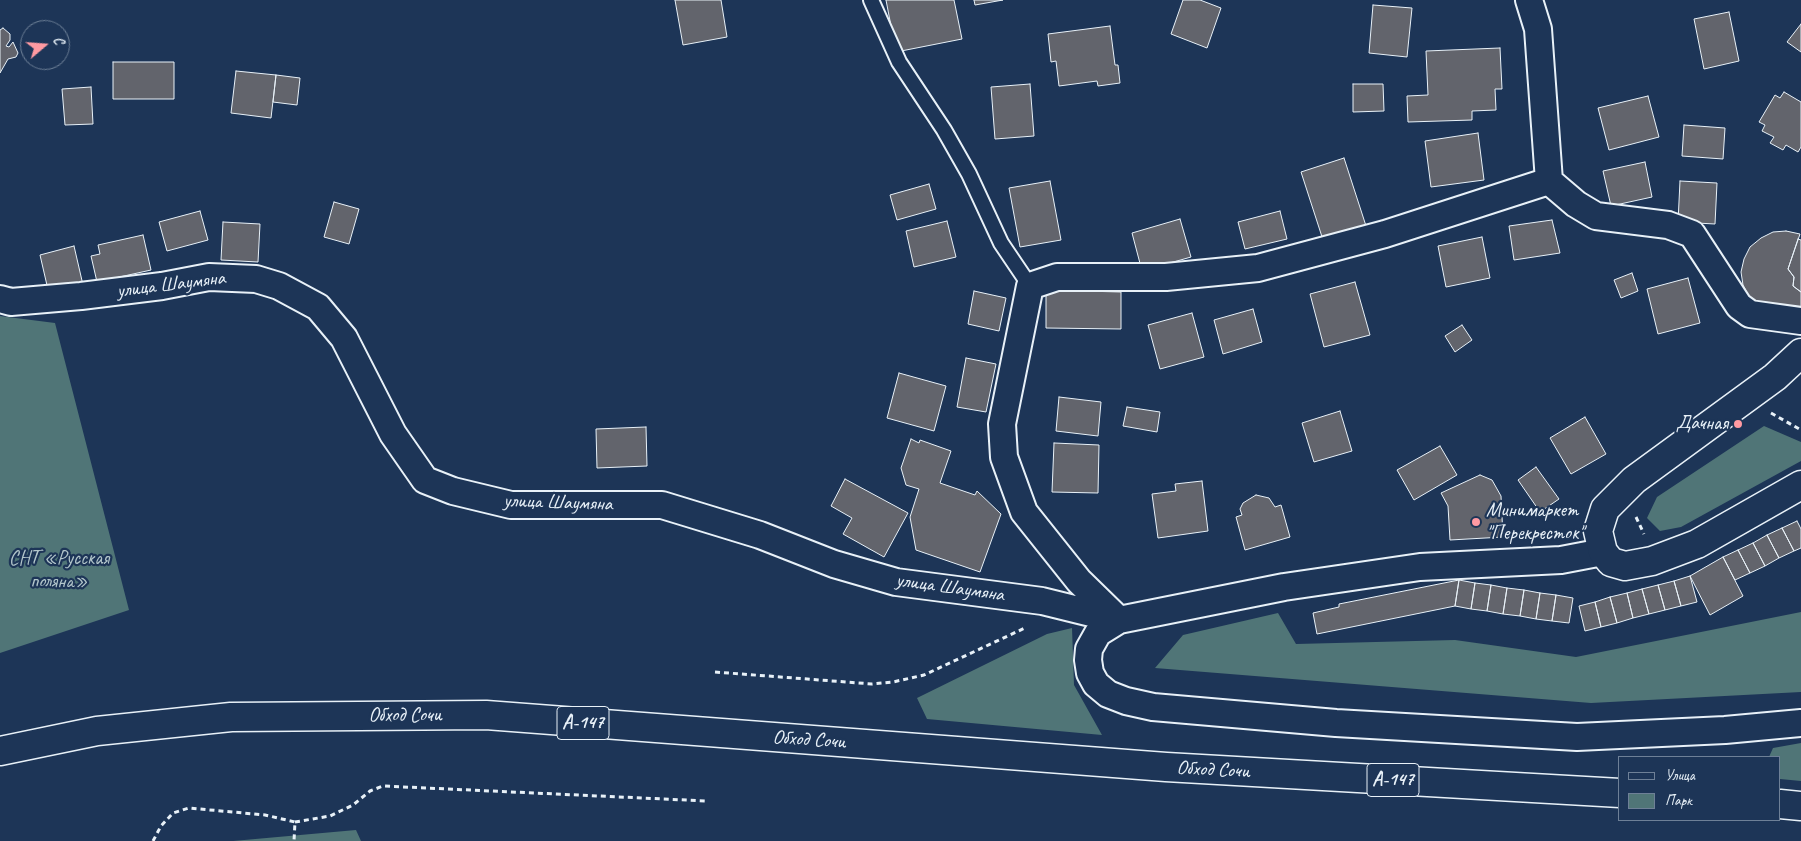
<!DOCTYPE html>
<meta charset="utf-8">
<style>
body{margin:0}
#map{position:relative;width:1801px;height:841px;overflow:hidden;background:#1d3557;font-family:Caveat,sans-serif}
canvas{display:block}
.legend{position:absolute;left:1618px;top:756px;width:162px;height:65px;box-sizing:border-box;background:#1d3557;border:1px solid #6e8097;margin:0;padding:6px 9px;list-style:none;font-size:15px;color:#e8f1f8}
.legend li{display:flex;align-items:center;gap:10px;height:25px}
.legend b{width:25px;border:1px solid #6e8097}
.north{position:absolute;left:20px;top:20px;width:50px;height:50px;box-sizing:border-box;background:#1d3557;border:1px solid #6e8097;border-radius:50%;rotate:72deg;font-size:14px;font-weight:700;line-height:20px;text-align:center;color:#e8f1f8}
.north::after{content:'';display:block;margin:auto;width:18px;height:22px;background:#ff9aa2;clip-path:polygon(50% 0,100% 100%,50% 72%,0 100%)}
</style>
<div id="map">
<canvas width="1801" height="841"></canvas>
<ul class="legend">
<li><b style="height:6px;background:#1d3557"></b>Улица</li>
<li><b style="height:14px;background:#507577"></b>Парк</li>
</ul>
<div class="north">С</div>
</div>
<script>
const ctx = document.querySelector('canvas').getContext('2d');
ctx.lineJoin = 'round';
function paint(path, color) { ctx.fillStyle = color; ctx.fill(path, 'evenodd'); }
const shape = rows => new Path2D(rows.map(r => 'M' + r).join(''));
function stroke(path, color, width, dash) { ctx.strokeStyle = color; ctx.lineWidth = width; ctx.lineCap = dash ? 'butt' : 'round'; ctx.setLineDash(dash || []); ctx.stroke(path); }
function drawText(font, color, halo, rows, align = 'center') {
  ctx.font = font + ' Caveat,sans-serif'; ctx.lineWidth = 4.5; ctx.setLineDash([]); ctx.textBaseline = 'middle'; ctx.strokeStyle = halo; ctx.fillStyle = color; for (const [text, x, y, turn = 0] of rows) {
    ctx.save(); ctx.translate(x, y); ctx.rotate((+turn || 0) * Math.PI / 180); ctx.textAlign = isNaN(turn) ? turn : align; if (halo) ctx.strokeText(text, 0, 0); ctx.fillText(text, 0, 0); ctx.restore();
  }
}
const green = shape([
 [0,316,55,323,129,610,0,653],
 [1764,426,1801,442,1801,461,1681,527,1660,531,1647,518,1657,497],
 [1801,612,1801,692,1591,703,1155,668,1183,635,1278,613,1296,644,1455,640,1576,657],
 [1072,628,1074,685,1102,735,927,719,917,698,1047,634],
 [1801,743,1801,781,1780,779,1780,757,1769,757,1773,748],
 [356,830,361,841,233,841]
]);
const building = shape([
 [675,0,721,0,727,37,683,45,675,0],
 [886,0,954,0,962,39,896,52,886,0],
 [974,0,1003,0,975,5,974,0],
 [1183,0,1200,0,1221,8,1207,48,1171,34,1183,0],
 [1373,5,1412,8,1407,57,1369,53,1373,5],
 [1729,12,1739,61,1704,69,1694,19,1729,12],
 [1801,24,1801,52,1787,42,1801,24],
 [1110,26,1115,65,1118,65,1120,83,1098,86,1097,81,1059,86,1056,61,1051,62,1048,34,1110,26],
 [3,28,10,34,10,40,6,46,9,47,13,42,18,53,16,57,8,59,0,73,0,30,3,28],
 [1500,48,1502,89,1495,89,1496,110,1472,111,1472,120,1408,122,1407,96,1428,95,1426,51,1500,48],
 [113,62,174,62,174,99,113,99,113,62],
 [236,71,276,75,271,118,231,113,236,71],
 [276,75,300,78,297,105,273,102,276,75],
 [1030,84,1034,136,995,139,991,87,1030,84],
 [1353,84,1383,84,1384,111,1353,112,1353,84],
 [91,87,93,124,65,125,62,89,91,87],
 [1784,92,1801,102,1801,147,1798,152,1786,145,1783,150,1770,143,1774,137,1762,131,1765,125,1759,122,1775,95,1780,98,1784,92],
 [1648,96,1659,137,1609,150,1598,108,1648,96],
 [1684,125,1725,128,1723,159,1682,156,1684,125],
 [1478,133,1484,180,1431,187,1425,141,1478,133],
 [1344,158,1367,229,1324,243,1301,172,1344,158],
 [1645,162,1652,197,1611,206,1603,171,1645,162],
 [1050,181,1061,240,1020,247,1009,188,1050,181],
 [1680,181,1717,183,1715,224,1678,222,1680,181],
 [929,184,936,209,897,220,890,195,929,184],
 [334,202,359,209,349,244,324,237,334,202],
 [200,211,208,240,167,251,159,222,200,211],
 [1280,211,1287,239,1245,249,1238,222,1280,211],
 [1180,219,1191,257,1142,271,1132,233,1180,219],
 [1552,220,1560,253,1514,260,1509,226,1552,220],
 [947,221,956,257,914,267,906,231,947,221],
 [223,222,260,224,258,262,221,260,223,222],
 [1786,231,1800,234,1788,269,1794,277,1793,286,1801,292,1801,311,1771,314,1749,297,1743,285,1741,272,1744,259,1750,247,1761,238,1773,232,1786,231],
 [143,235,151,270,97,282,91,256,100,254,98,245,143,235],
 [1482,237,1490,278,1446,287,1438,246,1482,237],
 [1798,239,1801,240,1801,292,1793,286,1794,277,1788,269,1798,239],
 [74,246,83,285,49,294,40,255,74,246],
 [1632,273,1638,291,1621,298,1614,280,1632,273],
 [1688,278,1700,323,1658,334,1647,289,1688,278],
 [1355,282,1370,335,1324,347,1310,294,1355,282],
 [1046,290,1121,292,1121,329,1046,328,1046,290],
 [974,291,1006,298,999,331,968,324,974,291],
 [1253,309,1262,342,1223,354,1214,320,1253,309],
 [1192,313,1204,357,1160,369,1148,325,1192,313],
 [1462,325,1472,340,1455,352,1445,336,1462,325],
 [966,358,996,364,986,412,957,407,966,358],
 [899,373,946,386,934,431,887,418,899,373],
 [1059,397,1101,402,1098,436,1056,431,1059,397],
 [1127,407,1160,412,1157,432,1123,426,1127,407],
 [1340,411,1352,451,1314,462,1302,423,1340,411],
 [1585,417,1606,454,1571,474,1550,438,1585,417],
 [646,427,647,466,597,468,596,429,646,427],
 [911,439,919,443,920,440,951,451,940,483,975,495,977,491,1001,514,980,572,916,550,910,517,919,489,906,485,901,468,911,439],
 [1054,443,1099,445,1098,493,1052,492,1054,443],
 [1440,446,1457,475,1414,500,1397,470,1440,446],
 [1536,467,1559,499,1540,512,1518,480,1536,467],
 [1480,475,1492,480,1501,496,1503,537,1450,540,1448,506,1441,493,1480,475],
 [845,479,908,513,884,557,843,534,852,518,831,506,845,479],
 [1202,481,1208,531,1158,538,1152,494,1176,491,1175,484,1202,481],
 [1256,495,1269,498,1275,507,1281,505,1290,537,1245,550,1236,517,1242,515,1240,509,1243,503,1256,495],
 [1797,521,1801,529,1801,548,1794,551,1782,528,1797,521],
 [1782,528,1794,551,1779,558,1767,535,1782,528],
 [1767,535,1779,558,1765,566,1753,543,1767,535],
 [1753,543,1765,566,1750,573,1738,550,1753,543],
 [1738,550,1750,573,1735,580,1723,557,1738,550],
 [1723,557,1743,596,1710,615,1690,576,1723,557],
 [1690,576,1697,602,1681,606,1674,581,1690,576],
 [1459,580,1475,583,1471,609,1455,606,1459,580],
 [1459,580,1455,606,1317,634,1313,613,1339,607,1339,604,1459,580],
 [1674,581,1681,606,1665,610,1658,585,1674,581],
 [1475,583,1491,585,1487,611,1471,609,1475,583],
 [1491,585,1507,588,1503,614,1487,611,1491,585],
 [1658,585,1665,610,1649,614,1642,589,1658,585],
 [1507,588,1524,590,1520,616,1503,614,1507,588],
 [1642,589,1649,614,1633,618,1627,593,1642,589],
 [1524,590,1540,593,1536,619,1520,616,1524,590],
 [1540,593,1556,595,1552,621,1536,619,1540,593],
 [1627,593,1633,618,1617,623,1610,597,1627,593],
 [1556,595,1573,598,1569,623,1552,621,1556,595],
 [1610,597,1617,623,1601,627,1595,602,1610,597],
 [1595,602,1601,627,1585,631,1579,606,1595,602]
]);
const path = shape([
 [1771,413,1801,430],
 [1636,517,1644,534],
 [715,672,872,684,893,682,924,675,1027,627],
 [295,822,330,816,353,805,370,791,383,786,706,801],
 [153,841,161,826,173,813,189,808,265,815,295,822,294,841]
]);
const lane = shape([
 [871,0,899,62,944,130,969,174,1001,243,1030,286]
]);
const street = shape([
 [1529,0,1538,29,1549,181,1576,204,1596,216,1668,225,1692,234,1739,306,1750,314,1801,321],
 [0,299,11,302,81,296,162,286,209,277,256,279,279,286,318,307,344,338,393,434,425,480,453,491,511,505,662,505,760,535,834,564,896,582,1042,601,1119,620],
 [1603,552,1561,560,1420,567,1284,587,1119,620,1098,633,1089,649,1088,660,1090,673,1096,684,1108,694,1126,701,1153,707,1336,723,1577,737,1725,730,1801,723],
 [1119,620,1079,581,1024,512,1004,457,1002,424,1030,286,1057,277,1166,277,1258,268,1385,234,1549,181]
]);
const secondary = shape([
 [1801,353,1775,377,1634,480,1605,509,1598,531,1603,552,1611,562,1625,566,1652,561,1697,544,1801,485]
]);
const highway = shape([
 [0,751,97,731,231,717,486,715,1166,767,1620,793],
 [1780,804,1801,806]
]);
const markers = [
 [1738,424,5,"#ff9aa2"],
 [1476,522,5,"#ff9aa2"]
];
const shields = [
 [583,723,52],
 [1393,780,52]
];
const shieldNames = [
 ["А-147",583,723],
 ["А-147",1393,780]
];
const streetNames = [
 ["улица Шаумяна",171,285,-7],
 ["улица Шаумяна",558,503,2],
 ["улица Шаумяна",950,588,8],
 ["Обход Сочи",405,716],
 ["Обход Сочи",809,740,4],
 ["Обход Сочи",1213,770,3]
];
const poiNames = [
 ["Дачная",1728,424],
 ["Минимаркет",1486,511,"left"],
 ["\"Перекресток\"",1486,534,"left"]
];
const parkNames = [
 ["СНТ «Русская",59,559],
 ["поляна»",59,582]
];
paint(green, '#507577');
paint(building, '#62646c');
stroke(building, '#e8f1f8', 1);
stroke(lane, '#e8f1f8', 18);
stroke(street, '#e8f1f8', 30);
stroke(secondary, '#e8f1f8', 31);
stroke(highway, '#e8f1f8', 31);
stroke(path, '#e8f1f8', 3, [5, 4]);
stroke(lane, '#1d3557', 14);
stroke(street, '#1d3557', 26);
stroke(secondary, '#1d3557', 28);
stroke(highway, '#1d3557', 28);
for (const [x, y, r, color] of markers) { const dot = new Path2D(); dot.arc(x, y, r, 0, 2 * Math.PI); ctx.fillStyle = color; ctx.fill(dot); stroke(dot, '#1d3557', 2); }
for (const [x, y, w] of shields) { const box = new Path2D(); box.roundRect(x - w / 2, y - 16.5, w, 33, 4); ctx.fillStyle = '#1d3557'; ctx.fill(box); stroke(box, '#e8f1f8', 1); }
drawText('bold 19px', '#e8f1f8', null, shieldNames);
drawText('20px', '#e8f1f8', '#1d3557', streetNames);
drawText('20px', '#e8f1f8', '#1d3557', poiNames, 'right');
drawText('20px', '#b3c6cb', '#1d3557', parkNames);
</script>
